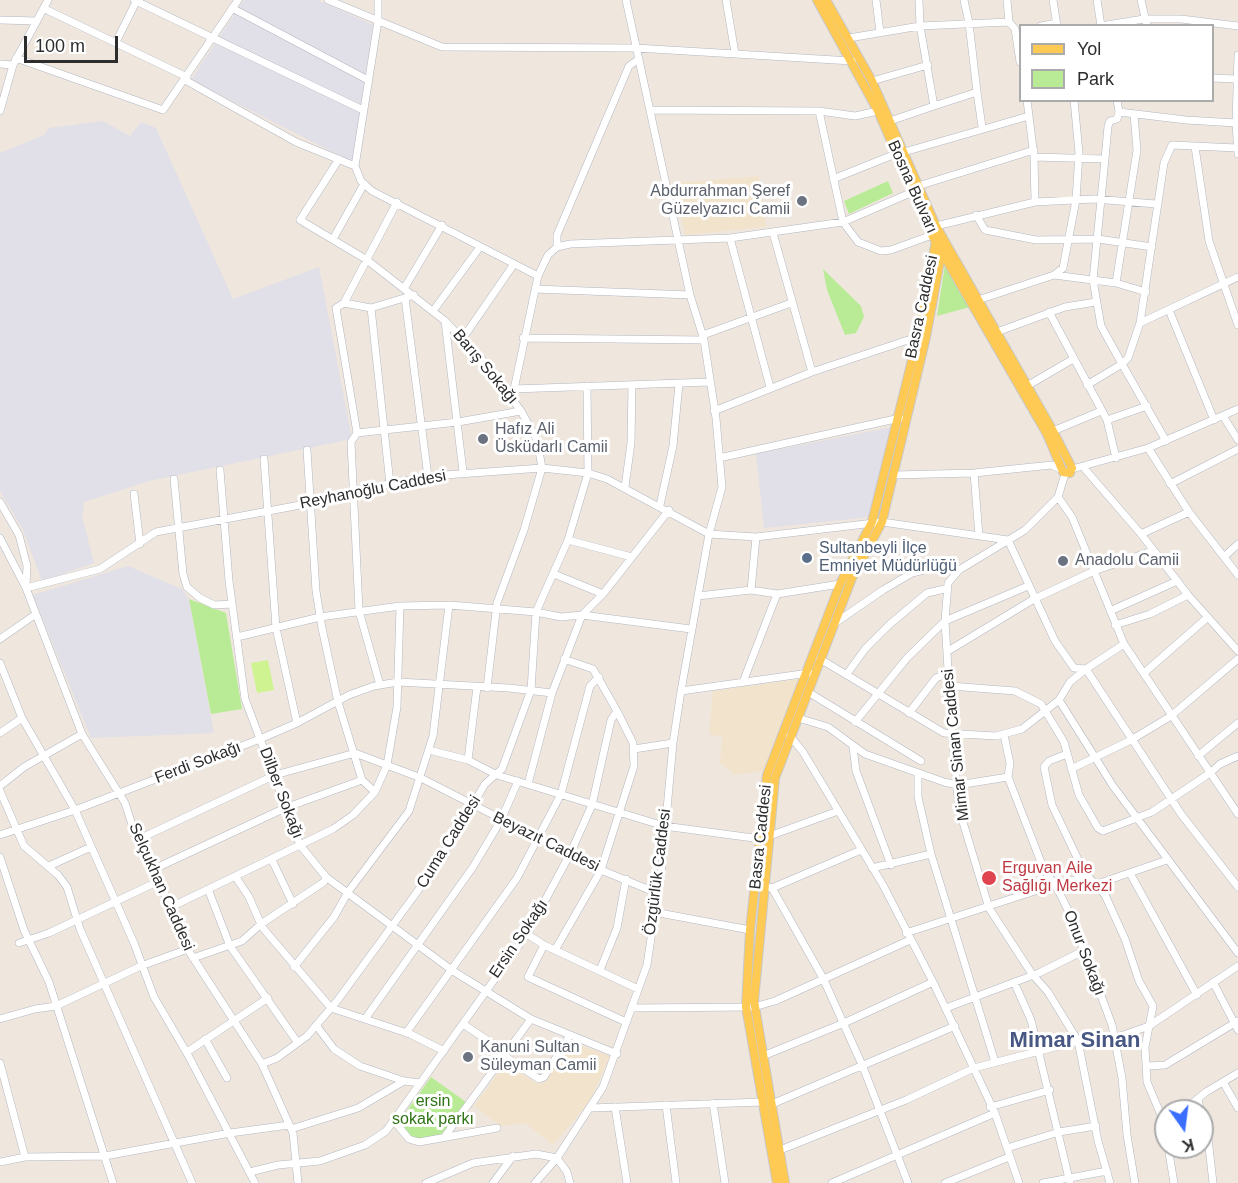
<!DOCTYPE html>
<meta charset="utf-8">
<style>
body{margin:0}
#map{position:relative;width:1238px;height:1183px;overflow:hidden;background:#efe7de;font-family:Helvetica,sans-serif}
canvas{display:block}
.legend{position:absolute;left:1019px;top:24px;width:195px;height:78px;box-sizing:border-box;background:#fff;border:2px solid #ababab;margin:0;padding:8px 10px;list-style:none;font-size:18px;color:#2d2d2d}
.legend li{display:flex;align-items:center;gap:12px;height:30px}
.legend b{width:30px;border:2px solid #ababab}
.north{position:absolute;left:1154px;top:1099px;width:60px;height:60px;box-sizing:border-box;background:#fff;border:2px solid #ababab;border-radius:50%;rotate:166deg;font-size:16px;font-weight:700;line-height:24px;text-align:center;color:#2d2d2d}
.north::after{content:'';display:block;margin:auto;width:21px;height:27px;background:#3b6eff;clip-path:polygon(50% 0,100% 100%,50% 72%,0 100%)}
.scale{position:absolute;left:24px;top:36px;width:94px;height:27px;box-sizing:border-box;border:3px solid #2d2d2d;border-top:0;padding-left:8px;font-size:18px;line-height:21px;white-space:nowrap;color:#2d2d2d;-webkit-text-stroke:4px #fff;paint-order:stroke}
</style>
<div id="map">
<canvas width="1238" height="1183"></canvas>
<ul class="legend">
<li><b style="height:8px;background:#feca54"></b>Yol</li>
<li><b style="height:16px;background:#b9eb96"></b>Park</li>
</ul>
<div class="north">K</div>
<div class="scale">100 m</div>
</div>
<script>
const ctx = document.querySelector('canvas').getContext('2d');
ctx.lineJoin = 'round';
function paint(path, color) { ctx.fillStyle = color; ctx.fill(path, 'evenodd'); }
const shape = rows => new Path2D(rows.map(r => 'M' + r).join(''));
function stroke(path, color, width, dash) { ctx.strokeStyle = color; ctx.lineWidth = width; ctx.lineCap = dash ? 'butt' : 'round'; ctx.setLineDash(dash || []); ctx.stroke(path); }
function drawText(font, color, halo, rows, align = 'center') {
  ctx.font = font + ' Helvetica,sans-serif'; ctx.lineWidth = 6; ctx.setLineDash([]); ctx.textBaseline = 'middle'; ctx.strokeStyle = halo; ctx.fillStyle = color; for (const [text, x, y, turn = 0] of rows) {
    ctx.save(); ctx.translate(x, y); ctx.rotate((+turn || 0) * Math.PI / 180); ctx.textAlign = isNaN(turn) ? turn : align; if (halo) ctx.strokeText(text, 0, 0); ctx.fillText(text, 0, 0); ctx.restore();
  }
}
const industrial = shape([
 [244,0,317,0,373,25,352,162,191,80],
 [103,121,130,136,141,122,156,128,233,299,319,267,352,439,149,481,84,502,82,516,94,563,42,581,23,530,0,491,0,153,44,135,49,128],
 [892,427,871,517,764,528,756,454],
 [128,566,182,589,189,599,214,733,91,738,33,595]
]);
const education = shape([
 [759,176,766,227,685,235,674,183],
 [799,679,763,771,735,775,720,763,722,737,709,734,713,691],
 [572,1042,610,1056,590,1101,553,1145,525,1123,500,1126,474,1106,505,1064,538,1084,545,1082]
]);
const green = shape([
 [888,181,893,193,849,214,844,201],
 [945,265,970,307,937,316],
 [823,269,861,306,864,317,856,333,845,335,827,290],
 [189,599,226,613,242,709,211,714],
 [431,1077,466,1102,443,1134,419,1139,410,1136,400,1120]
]);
const pitch = shape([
 [268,660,274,690,257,693,251,663]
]);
const minor = shape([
 [134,0,363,110],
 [328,0,442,47,636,48,852,61],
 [726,0,735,53],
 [876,0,880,32],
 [1053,0,1057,26],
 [1097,0,1101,26],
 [1141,0,1147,26],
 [232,8,368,80],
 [45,9,187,77],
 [0,20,37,21],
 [1009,22,1015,29,1020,62],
 [1041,26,1057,23],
 [1100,26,1144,19,1181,19,1238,26],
 [849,38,920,26,1009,22,1007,0],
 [116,42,137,0],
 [16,58,163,110,238,0],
 [0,64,13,65],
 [1212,78,1236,79],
 [185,80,296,142,355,166,361,181,372,191,538,276],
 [872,81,928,65],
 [977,92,982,127],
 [1027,100,1034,157,1035,202],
 [1117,100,1119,112,1186,120,1236,123,1238,55],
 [934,106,977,92,969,23,964,0],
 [650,110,819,111,855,116,878,111],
 [0,111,13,65,48,0],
 [819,111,843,222,858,242,881,251,891,250,932,235,936,226,1035,202,1094,199,1156,204],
 [890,121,934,106,920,26,919,0],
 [1236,123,1238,154],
 [1195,147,1209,241,1238,325],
 [904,152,1029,116],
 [1034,157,1105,159,1093,280,1101,326,1122,364,1087,385],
 [339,159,300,220,367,260,445,321,487,365,521,411,537,440,542,468,524,530,497,603,487,688],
 [1105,159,1108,126,1110,121,1117,119,1119,112],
 [355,166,378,21,378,0],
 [833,179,898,153],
 [918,186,1034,150],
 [976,215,985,230,1036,240,1098,239,1152,247],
 [773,233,812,372],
 [730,238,770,387],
 [333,239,364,184],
 [557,247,557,235,629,66,639,59],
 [1054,275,1116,283,1146,292],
 [1116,283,1137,150,1134,114],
 [405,287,442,225],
 [535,289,690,295],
 [405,298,428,477],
 [978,300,1054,275,1063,268,1076,200,1079,153,1074,100],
 [344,303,397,202],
 [371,308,390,484],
 [1169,310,1214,420],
 [433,311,480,247],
 [1049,312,1107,420,1116,458],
 [445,321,463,472],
 [1140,323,1238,277],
 [997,332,1065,307,1096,302],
 [703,335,791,303],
 [463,338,514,264],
 [523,338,704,340],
 [1027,386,1073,359],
 [514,389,710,382],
 [512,399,538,276,548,255,557,247,570,244,730,238,843,222,915,191],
 [714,411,812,372,920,336],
 [1223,416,1238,440],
 [1107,420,1147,406],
 [1053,431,1101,411],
 [357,433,351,442,359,611,380,685],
 [357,433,336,308,344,303,371,308,414,295],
 [357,433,458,422,521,411],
 [1166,441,1122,364,1128,358,1140,323,1164,163,1172,145,1237,148],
 [1148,448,1189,512,1238,575],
 [307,450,316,591,322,628,338,702,362,780,375,792],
 [719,458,900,418],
 [264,459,276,628,297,723],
 [1084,468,1141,534,1188,595,1238,651],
 [1072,469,1148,448,1238,409],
 [220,470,229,581,245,699,300,845,326,877,453,971,531,1019,617,1054],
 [974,473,979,536],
 [1065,474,1058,497,1025,530,959,570,948,583,945,621,952,734,959,809,989,908,1032,974,1048,992,1078,1041,1098,1141,1110,1183],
 [894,475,974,473,1052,465,1062,470],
 [174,479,183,574,187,587,200,598,214,605,232,604],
 [1170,484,1238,449],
 [625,487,631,443,632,385],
 [134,494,140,544],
 [1058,497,1072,517,1124,644,1238,814],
 [0,502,19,535,27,566,26,585],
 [660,505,673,446,679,384],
 [1141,534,1189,512],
 [0,538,26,588,82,734,125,803,137,840,154,869,190,953,262,1064,293,1133,298,1183],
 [568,540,632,557],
 [1008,540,1055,641,1074,668,1086,669,1181,814,1238,887],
 [1224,557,1238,544],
 [554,574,603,594],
 [26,588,100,569,156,532,311,503,352,491,431,476,542,468,588,473,607,479,709,534,756,537,882,522,1008,540],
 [751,590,756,537],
 [698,596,751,590,777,594,840,584],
 [1110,611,1177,581],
 [835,623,883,590,912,573,944,565,959,570],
 [1115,625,1150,614,1188,595],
 [237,637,320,617,400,606,449,605,536,612,561,617,582,615,691,629],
 [0,639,36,614],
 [948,651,1034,599,1094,571,1152,551],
 [820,659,944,733,996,736,1022,729,1059,700,1070,682,1086,669,1124,644],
 [0,663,22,718,75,810,134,943,154,997,188,1055,255,1183],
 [1144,673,1208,617],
 [847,674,865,649,890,624,927,593,945,589],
 [743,682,777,594],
 [950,686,1015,691,1041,704,1064,742,1079,795,1098,828,1103,831,1152,812,1210,773,1220,764,1238,756],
 [681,691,809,673],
 [808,692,921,761],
 [1059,700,1113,786,1238,953],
 [909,713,936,678,949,673],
 [798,718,828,727,865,754,944,782,958,785,1008,777,1044,870,1056,886,1072,918,1112,1025,1122,1078,1127,1135,1135,1183],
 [855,722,907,658,945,621,1028,586],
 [0,733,22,718],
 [1004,735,1010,763,1008,777],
 [790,736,803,752,883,885,933,982,995,1113,1019,1183],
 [853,747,856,771,891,865],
 [634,749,673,743],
 [429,750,468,760,497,775,664,826,761,839,838,811],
 [1067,754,1049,761,1044,767,1052,805,1084,872,1105,895,1125,939,1139,981,1153,1006,1145,1047,1147,1082,1166,1127],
 [1198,756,1238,723],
 [468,760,477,687],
 [1071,769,1131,740,1171,716,1238,659],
 [918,774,918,797,931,854,995,1062],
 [528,784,552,693,582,615,603,594,669,510],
 [0,786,24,767,82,734],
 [0,791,24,846,58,875,67,887,80,929,192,1183],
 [0,835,75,810,260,739,297,723,349,695,374,686,398,682,509,688,552,693],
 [137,840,275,775,355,753,421,778,601,870,657,893],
 [0,857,24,930,49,982,113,1183],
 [272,860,293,904],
 [49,866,91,847],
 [872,868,931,854],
 [154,869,285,808,362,780],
 [1131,875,1197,995],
 [235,876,249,897,262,927,331,1008,410,1034,444,1051],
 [1097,884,1167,860],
 [761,886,772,888,823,978,863,1067,908,1183],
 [772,888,861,850],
 [208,889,230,946,298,1043],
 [171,907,333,829,353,815,375,792,387,765,397,707,400,606],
 [654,912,750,930],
 [906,933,1041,889,1088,876],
 [527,934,544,945,638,989],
 [19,943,49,933,159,881],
 [544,945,528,977,626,1022],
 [555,950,601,870,634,766,633,743,617,711],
 [193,958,242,941,261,924,324,882,326,877],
 [294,967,334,917,348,892,409,811,433,736,449,605],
 [600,970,617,928,626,879],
 [1014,982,1031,1020,1070,1183],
 [1213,982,1238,1030],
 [631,1008,754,1007,775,1001,910,940],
 [946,1008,1039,973,1083,951],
 [0,1019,35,1009,56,1006,141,966,188,949],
 [365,1019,473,867,501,820,518,781],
 [463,1024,505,1052],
 [316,1025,334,1049,360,1066,404,1081,420,1083],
 [406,1033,517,878,561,794,590,686,599,677],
 [205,1039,227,1078],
 [187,1052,268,998],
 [503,1055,539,1079,544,1077,570,1035],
 [763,1056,844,1023,933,982],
 [0,1063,25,1157],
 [262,1064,277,1058,307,1036,337,1001,436,866,485,784,502,769,531,690,536,612,568,540,588,473,587,386],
 [1148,1066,1165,1065,1238,1021],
 [1223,1082,1238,1108],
 [1198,1100,1201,1111],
 [713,1103,725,1183],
 [772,1104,955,1026],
 [666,1105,676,1183],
 [615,1107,627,1183],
 [990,1107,1050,1090],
 [590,1108,763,1102],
 [1183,1111,1206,1092,1238,1073],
 [1202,1117,1208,1138,1213,1183],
 [394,1121,409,1139,419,1142,497,1128],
 [291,1129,358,1108,404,1081],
 [1166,1133,1166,1136],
 [445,1136,531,1019],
 [1168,1147,1174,1183],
 [1007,1148,1059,1132,1096,1126],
 [780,1150,906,1100,974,1068,1078,1041,1115,1038,1149,1026,1238,966],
 [0,1162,25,1157,105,1156,230,1133,289,1125],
 [250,1172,278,1165,320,1161,365,1145,386,1131,527,934,570,854,592,805,611,720,617,711,593,669,564,659],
 [426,1183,473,1163,536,1154,557,1158,567,1172,570,1183],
 [493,1183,513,1156],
 [535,1183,557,1158,603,1087,647,965,662,864,673,743,681,691,709,534,722,487,716,418,704,340,690,295,626,0],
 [832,1183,995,1113],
 [945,1183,1009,1157],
 [1043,1183,1107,1171]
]);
const major = shape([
 [817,0,878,111,932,235,1047,434,1063,472,1070,473,1072,468,1053,431,936,226,872,81,826,0],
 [777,1183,746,1007,750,930,767,775,840,584,872,522,918,336,936,241],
 [785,1183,754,1001,775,778,852,578,882,522,926,337,942,250]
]);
const markers = [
 [802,201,6,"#6b7280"],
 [483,439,6,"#6b7280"],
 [807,558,6,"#5c6f8a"],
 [1063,561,6,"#6b7280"],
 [989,878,8,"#e0444e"],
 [468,1057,6,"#6b7280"]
];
const streetNames = [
 ["Bosna Bulvarı",912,187,66],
 ["Basra Caddesi",922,307,-78],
 ["Barış Sokağı",485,367,50],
 ["Reyhanoğlu Caddesi",373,490,-11],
 ["Mimar Sinan Caddesi",956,745,-96],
 ["Ferdi Sokağı",198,763,-21],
 ["Dilber Sokağı",281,793,69],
 ["Basra Caddesi",761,837,-84],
 ["Cuma Caddesi",449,842,-58],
 ["Beyazıt Caddesi",546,842,26],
 ["Özgürlük Caddesi",658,872,-83],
 ["Selçukhan Caddesi",161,887,66],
 ["Ersin Sokağı",519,939,-56],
 ["Onur Sokağı",1084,953,69]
];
const worshipNames = [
 ["Abdurrahman Şeref",790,192,"right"],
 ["Güzelyazıcı Camii",790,210,"right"],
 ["Hafız Ali",495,430],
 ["Üsküdarlı Camii",495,448],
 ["Anadolu Camii",1075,561],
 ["Kanuni Sultan",480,1048],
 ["Süleyman Camii",480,1066]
];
const serviceNames = [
 ["Sultanbeyli İlçe",819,549],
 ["Emniyet Müdürlüğü",819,567]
];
const healthNames = [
 ["Erguvan Aile",1002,869],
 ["Sağlığı Merkezi",1002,887]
];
const parkNames = [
 ["ersin",433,1102],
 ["sokak parkı",433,1120]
];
const districtNames = [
 ["Mimar Sinan",1075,1041]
];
paint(industrial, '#e1dfe7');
paint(education, '#f2e3cc');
paint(green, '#b9eb96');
paint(pitch, '#d0f391');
stroke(minor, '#b2b6c1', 8);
stroke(major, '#c8c8c8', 10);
stroke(minor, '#fff', 7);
stroke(major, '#feca54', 8);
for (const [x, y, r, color] of markers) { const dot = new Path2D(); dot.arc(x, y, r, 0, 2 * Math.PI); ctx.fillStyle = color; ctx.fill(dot); stroke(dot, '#fff', 2); }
drawText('16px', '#2d2d2d', '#fff', streetNames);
drawText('16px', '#5b616d', '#fff', worshipNames, 'left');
drawText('16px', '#4e5e75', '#fff', serviceNames, 'left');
drawText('16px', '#be3a42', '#fff', healthNames, 'left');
drawText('16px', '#2e7314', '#fff', parkNames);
drawText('bold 22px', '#485783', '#fff', districtNames);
</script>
